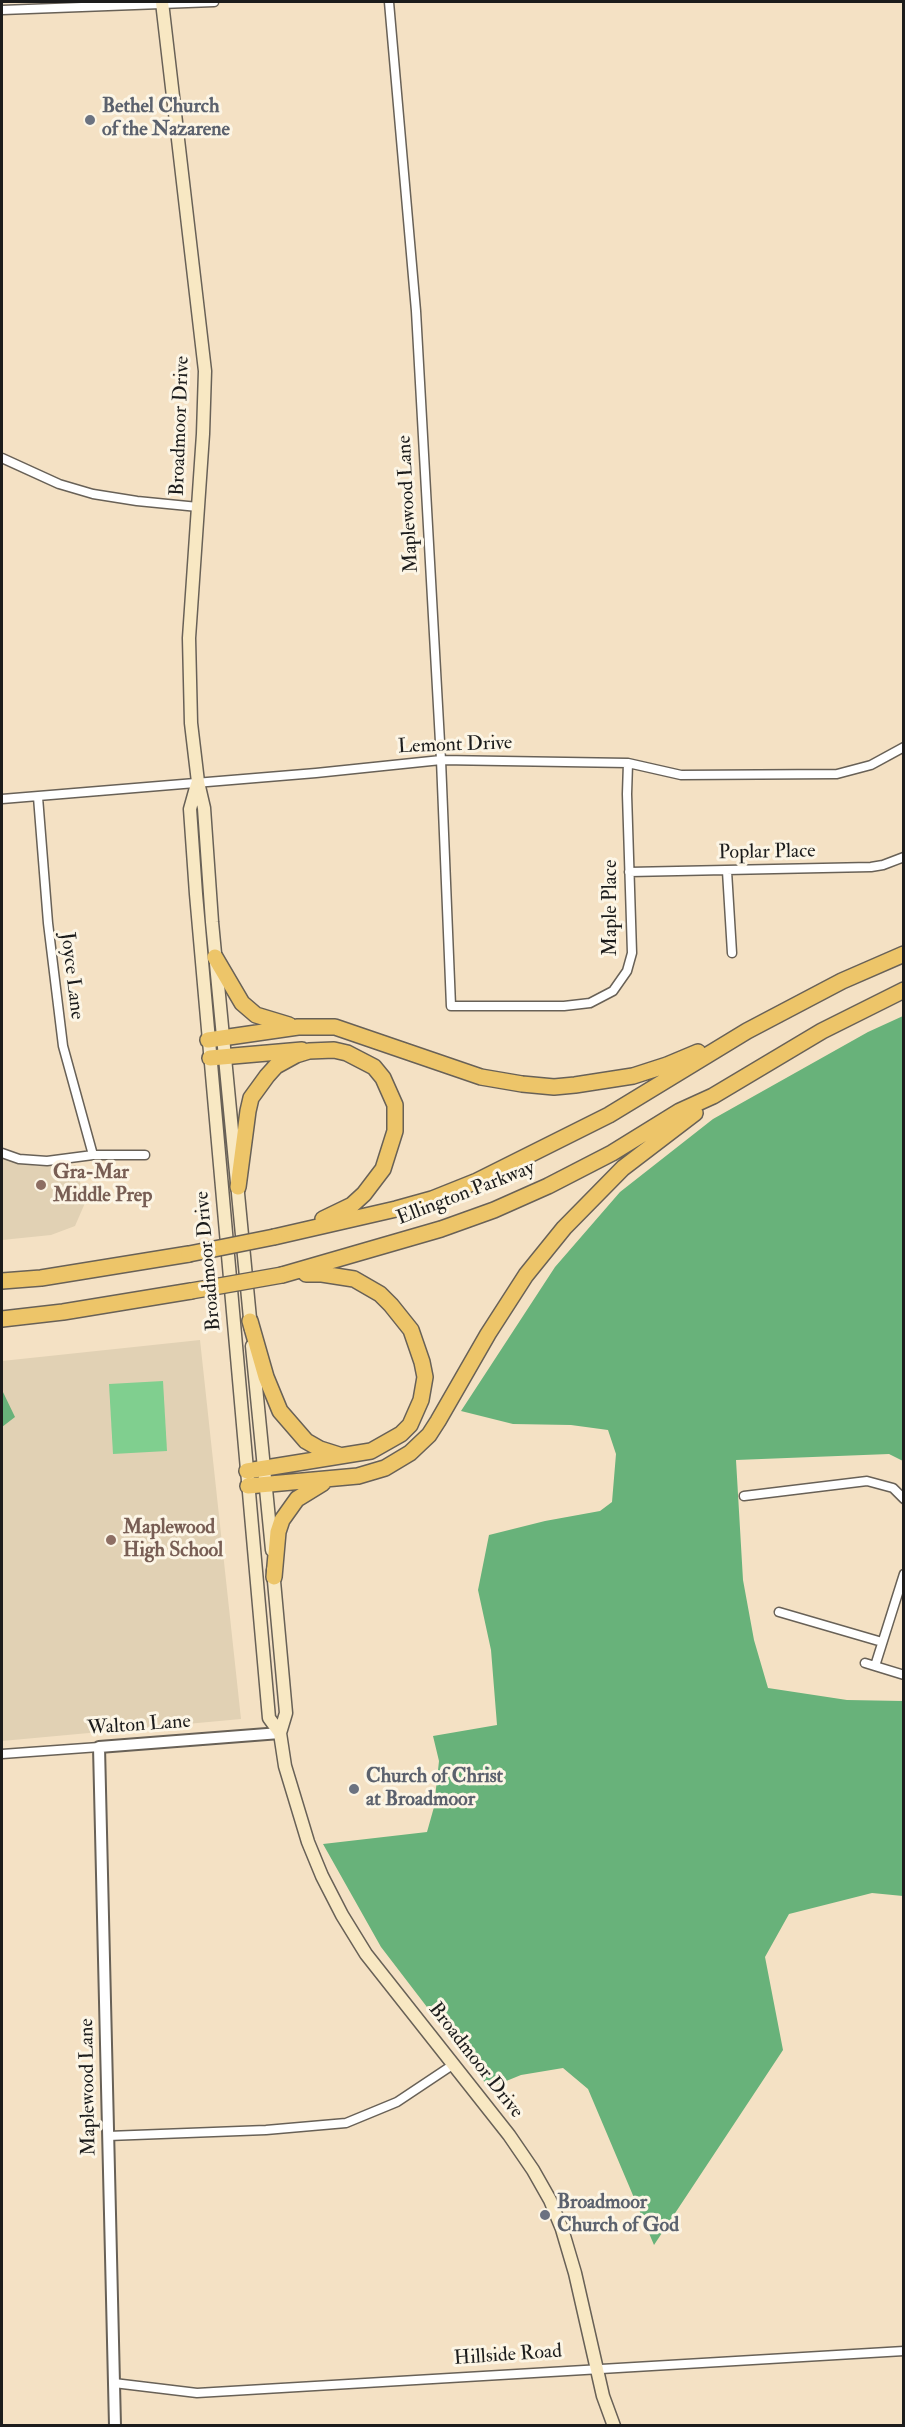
<!DOCTYPE html>
<style>
body{margin:0}
#map{position:relative;width:905px;height:2427px;overflow:hidden;background:#f4e1c4;font-family:"IM FELL Double Pica",serif}
canvas{display:block}
.frame{position:absolute;inset:0;border:3px solid #1c1c1c;pointer-events:none}
</style>
<div id="map">
<canvas width="905" height="2427"></canvas>
<div class="frame"></div>
</div>
<script>
const ctx = document.querySelector('canvas').getContext('2d');
ctx.lineJoin = 'round';
function paint(path, color) { ctx.fillStyle = color; ctx.fill(path, 'evenodd'); }
const shape = rows => new Path2D(rows.map(r => 'M' + r).join(''));
function stroke(path, color, width, dash) { ctx.strokeStyle = color; ctx.lineWidth = width; ctx.lineCap = dash ? 'butt' : 'round'; ctx.setLineDash(dash || []); ctx.stroke(path); }
function drawText(font, color, halo, rows, align = 'center') {
  ctx.font = font + ' "IM FELL Double Pica",serif'; ctx.lineWidth = 6; ctx.setLineDash([]); ctx.textBaseline = 'middle'; ctx.strokeStyle = halo; ctx.fillStyle = color; for (const [text, x, y, turn = 0] of rows) {
    ctx.save(); ctx.translate(x, y); ctx.rotate((+turn || 0) * Math.PI / 180); ctx.textAlign = isNaN(turn) ? turn : align; if (halo) ctx.strokeText(text, 0, 0); ctx.fillText(text, 0, 0); ctx.restore();
  }
}
const built = shape([
 [2,1159,37,1166,76,1165,85,1203,75,1226,51,1235,2,1240],
 [200,1340,241,1719,2,1741,2,1361]
]);
const green = shape([
 [163,1381,167,1451,113,1454,109,1384]
]);
const forest = shape([
 [903,1016,903,1461,889,1454,736,1460,743,1580,754,1640,768,1688,847,1700,903,1701,903,1896,872,1893,789,1914,765,1957,783,2050,654,2245,588,2089,563,2068,521,2075,489,2088,381,1947,323,1844,427,1832,434,1807,439,1761,433,1736,497,1725,491,1650,478,1590,489,1535,545,1521,600,1511,612,1502,616,1454,608,1430,571,1425,513,1424,461,1411,555,1267,620,1192,713,1119,868,1032],
 [2,1390,15,1417,2,1427]
]);
const minor = shape([
 [389,2,416,311,441,760,451,1006,564,1006,590,1003,613,991,627,971,632,953,627,794,628,763],
 [2,10,214,2],
 [2,458,59,484,93,494,137,501,198,507],
 [38,797,48,923,63,1046,93,1155],
 [2,799,316,773,441,760,628,763,681,775,837,774,871,765,904,747],
 [727,871,732,953],
 [629,872,871,867,883,865,904,857],
 [2,1153,19,1159,47,1161,93,1155,145,1155],
 [744,1496,867,1481,893,1488,904,1499],
 [779,1612,882,1642],
 [865,1663,904,1675],
 [875,1666,904,1574],
 [2,1754,99,1747],
 [108,2136,266,2130,346,2123,397,2102,454,2064],
 [114,2383,197,2393,904,2351]
]);
const tertiary = shape([
 [115,2426,99,1747,280,1733]
]);
const secondary = shape([
 [162,2,205,371,203,434,189,638,191,723,198,782,204,808,212,922,251,1329],
 [197,784,190,809,196,894,269,1718,280,1733,285,1766,308,1842,322,1876,342,1915,366,1954,509,2135,533,2170,550,2200,562,2229,575,2273,603,2396,614,2426],
 [252,1346,272,1550],
 [273,1570,286,1713,280,1733]
]);
const motorway = shape([
 [215,957,242,1003,256,1015,289,1025],
 [208,1040,298,1027,335,1027,481,1077,522,1084,554,1087,575,1085,633,1076,667,1065,698,1052],
 [210,1058,302,1050],
 [238,1187,248,1111,251,1098,267,1076,276,1066,296,1055,309,1051,334,1050,347,1053,374,1067,383,1078,395,1105,395,1131,383,1169,364,1194,352,1205,323,1219],
 [274,1237,396,1209,432,1199,477,1181,609,1115,747,1031,842,981,904,954],
 [282,1275,441,1229,494,1210,548,1186,612,1153,680,1111,713,1096,822,1031,904,990],
 [2,1281,41,1278,189,1254],
 [2,1319,63,1312,191,1291],
 [250,1321,266,1377,280,1411,306,1441,320,1449,339,1455],
 [247,1471,371,1451,401,1434,410,1425,421,1400,425,1377,422,1362,411,1330,391,1305,380,1294,354,1279,322,1274,306,1274],
 [248,1486,358,1476,385,1468,410,1453,429,1435,438,1421,488,1334,526,1275,564,1228,623,1168,695,1113],
 [274,1577,278,1532,282,1520,297,1499,323,1483]
]);
const motorwayBridge = shape([
 [189,1254,274,1237],
 [191,1291,282,1275]
]);
const markers = [
 [90,120,6,"#6b7280"],
 [41,1185,6,"#8d6e63"],
 [111,1540,6,"#8d6e63"],
 [354,1789,6,"#6b7280"],
 [545,2215,6,"#6b7280"]
];
const worshipNames = [
 ["Bethel Church",102,108],
 ["of the Nazarene",102,131],
 ["Church of Christ",366,1778],
 ["at Broadmoor",366,1801],
 ["Broadmoor",557,2204],
 ["Church of God",557,2227]
];
const streetNames = [
 ["Broadmoor Drive",181,426,-88],
 ["Maplewood Lane",409,504,-93],
 ["Lemont Drive",455,746,-2],
 ["Poplar Place",767,853,-1],
 ["Maple Place",612,908,-90],
 ["Joyce Lane",71,976,83],
 ["Ellington Parkway",466,1194,-21],
 ["Broadmoor Drive",209,1261,-95],
 ["Walton Lane",139,1726,-4],
 ["Broadmoor Drive",475,2061,52],
 ["Maplewood Lane",89,2087,-91],
 ["Hillside Road",508,2356,-4]
];
const educationNames = [
 ["Gra-Mar",53,1174],
 ["Middle Prep",53,1197],
 ["Maplewood",123,1529],
 ["High School",123,1552]
];
paint(built, '#e1d1b4');
paint(green, '#80cf8f');
paint(forest, '#68b27a');
stroke(minor, '#686157', 11);
stroke(tertiary, '#686157', 14);
stroke(secondary, '#686157', 15);
stroke(motorway, '#686157', 18);
stroke(minor, '#fff', 8);
stroke(tertiary, '#fff', 10);
stroke(secondary, '#f8e8c3', 12);
stroke(motorway, '#edc569', 15);
stroke(motorwayBridge, '#686157', 18, []);
stroke(motorwayBridge, '#edc569', 15);
for (const [x, y, r, color] of markers) { const dot = new Path2D(); dot.arc(x, y, r, 0, 2 * Math.PI); ctx.fillStyle = color; ctx.fill(dot); stroke(dot, '#fcf5e5', 2); }
drawText('bold 20px', '#5b616d', '#fcf5e5', worshipNames, 'left');
drawText('20px', '#1c1c1c', '#fcf5e5', streetNames);
drawText('bold 20px', '#785e54', '#fcf5e5', educationNames, 'left');
</script>
